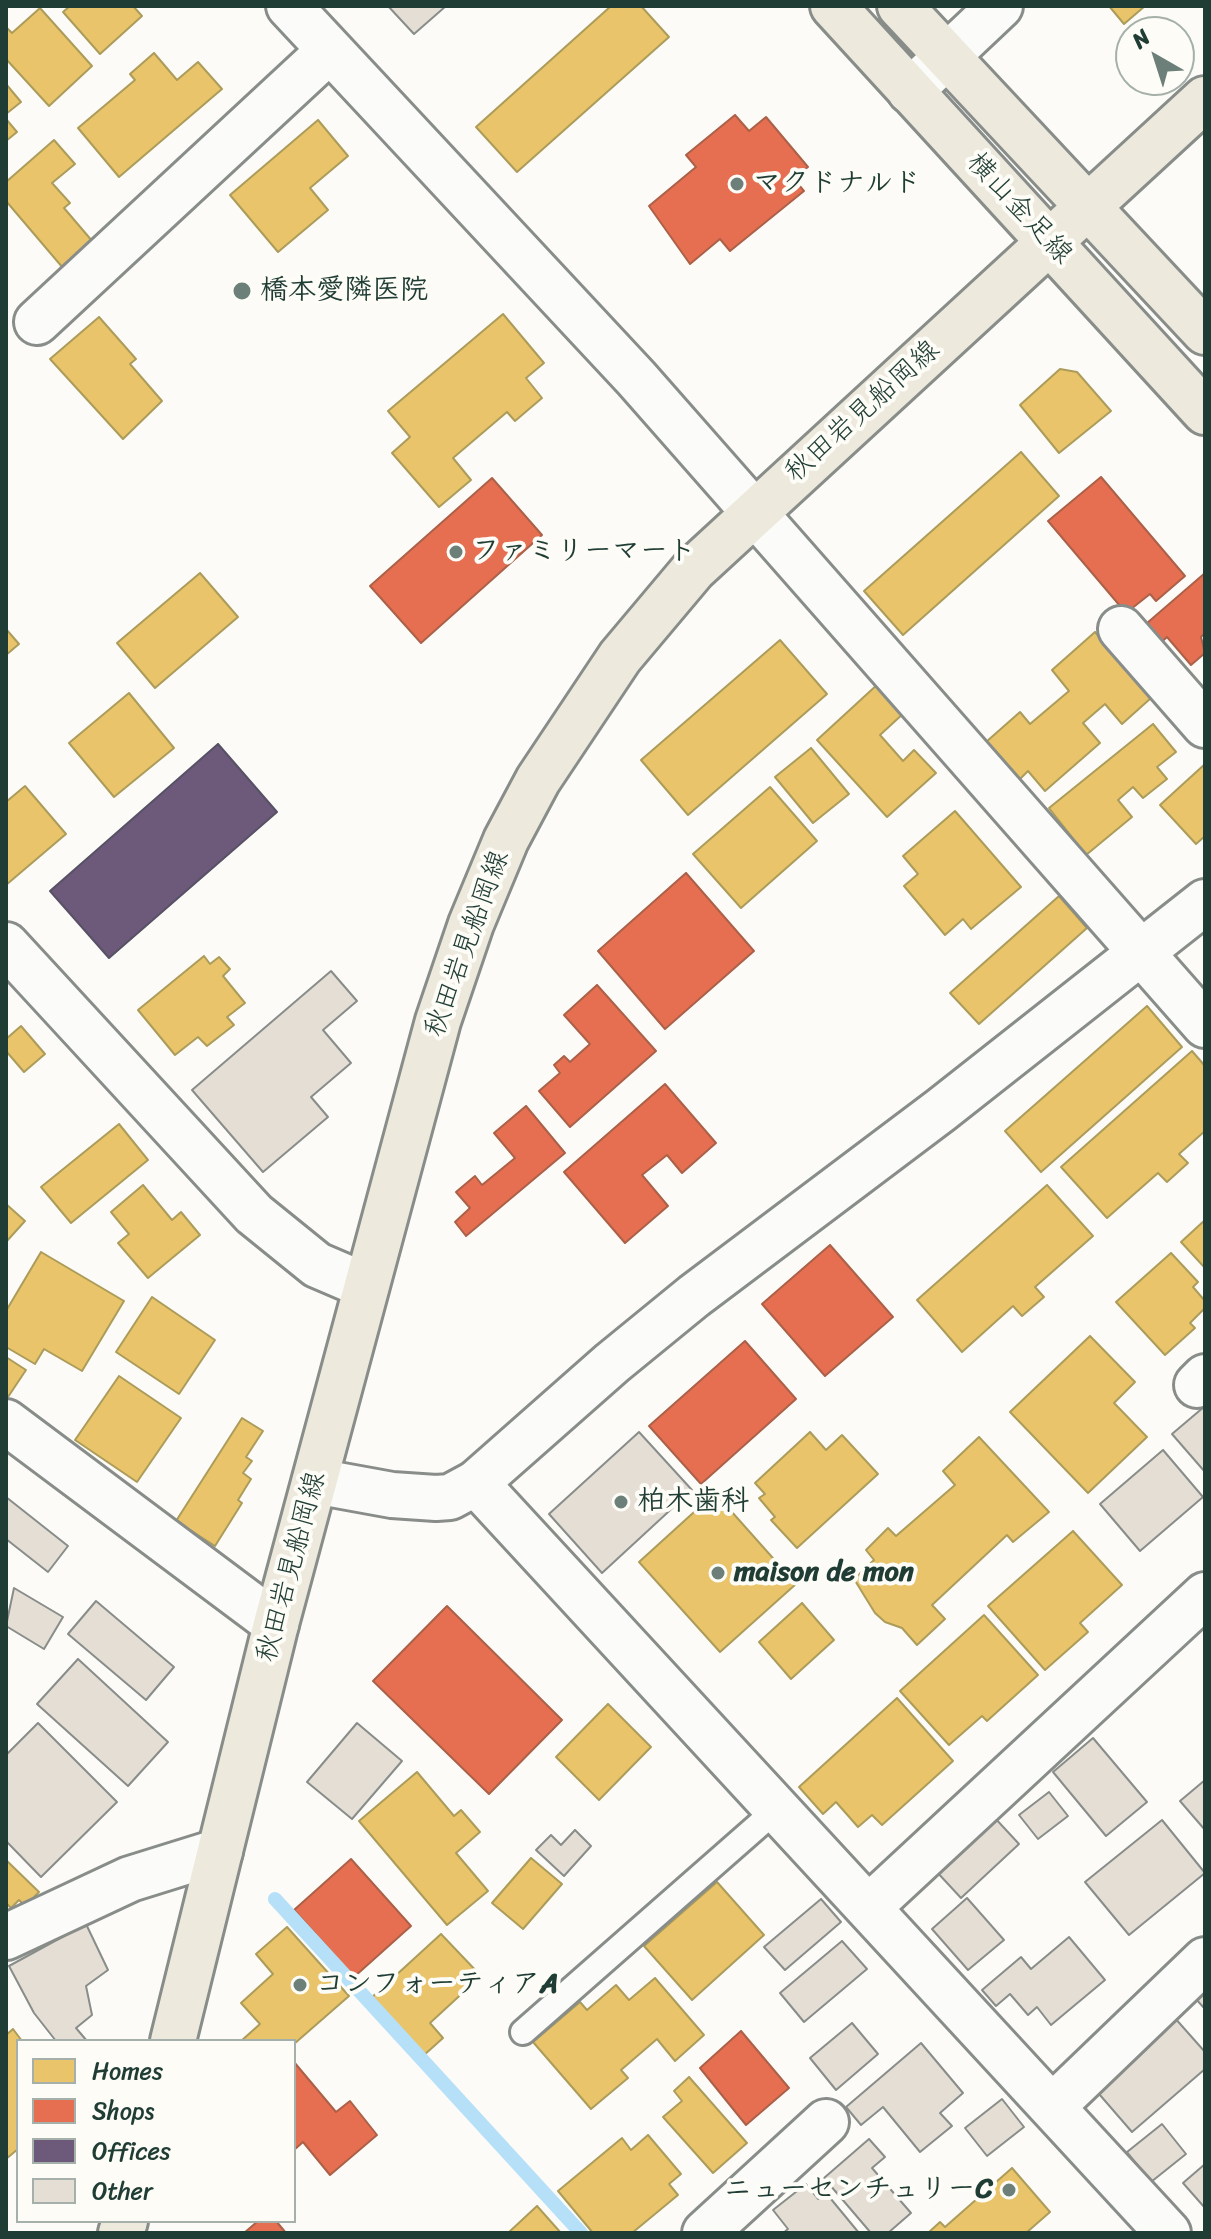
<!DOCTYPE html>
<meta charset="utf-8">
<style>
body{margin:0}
#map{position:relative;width:1211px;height:2239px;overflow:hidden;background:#fcfbf8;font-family:Sriracha,sans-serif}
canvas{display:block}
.frame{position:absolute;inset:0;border:8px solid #1f3d34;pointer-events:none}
.legend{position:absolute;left:16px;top:2039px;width:280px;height:184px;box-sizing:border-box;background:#fdfcf7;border:2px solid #a4b0a9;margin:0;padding:10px 14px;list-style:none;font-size:24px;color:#1f3d34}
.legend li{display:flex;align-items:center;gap:16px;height:40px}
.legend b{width:40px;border:2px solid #a4b0a9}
.north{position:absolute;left:1115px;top:16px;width:80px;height:80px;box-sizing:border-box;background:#fdfcf7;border:2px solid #a4b0a9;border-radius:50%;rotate:321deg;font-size:22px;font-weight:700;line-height:32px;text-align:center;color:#1f3d34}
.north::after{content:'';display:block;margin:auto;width:28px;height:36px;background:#6c8079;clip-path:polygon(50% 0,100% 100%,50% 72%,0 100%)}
</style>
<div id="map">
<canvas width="1211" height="2239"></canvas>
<div class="frame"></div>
<ul class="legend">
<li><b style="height:22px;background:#e9c46a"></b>Homes</li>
<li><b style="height:22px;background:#e76f51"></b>Shops</li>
<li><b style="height:22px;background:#6d597a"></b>Offices</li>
<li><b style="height:22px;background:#e5ded4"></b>Other</li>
</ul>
<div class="north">N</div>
</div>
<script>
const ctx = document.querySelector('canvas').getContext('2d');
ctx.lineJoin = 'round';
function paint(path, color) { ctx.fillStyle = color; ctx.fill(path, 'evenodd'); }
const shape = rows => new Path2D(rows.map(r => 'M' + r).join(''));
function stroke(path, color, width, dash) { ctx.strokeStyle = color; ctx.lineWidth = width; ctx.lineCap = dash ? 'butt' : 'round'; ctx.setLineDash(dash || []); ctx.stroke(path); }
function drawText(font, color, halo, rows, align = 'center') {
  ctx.font = font + ' Sriracha,"Klee One",sans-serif'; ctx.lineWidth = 8; ctx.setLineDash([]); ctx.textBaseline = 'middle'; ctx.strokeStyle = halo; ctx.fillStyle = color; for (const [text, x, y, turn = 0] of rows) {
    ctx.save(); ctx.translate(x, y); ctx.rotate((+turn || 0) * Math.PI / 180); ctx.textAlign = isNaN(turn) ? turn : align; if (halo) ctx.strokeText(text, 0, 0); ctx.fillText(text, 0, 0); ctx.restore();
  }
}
const homes = shape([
 [70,6,133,6,142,16,100,54,63,12,70,6],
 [611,6,641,6,669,37,517,172,476,127,611,6],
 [1109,6,1145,6,1124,24,1109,6],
 [40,8,92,66,49,106,6,59,6,27,12,33,40,8],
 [154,53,177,80,198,62,222,89,119,177,78,128,135,80,130,74,154,53],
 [6,84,21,102,6,114,6,84],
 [6,119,17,132,6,141,6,119],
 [318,120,348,156,310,188,328,210,278,252,230,195,318,120],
 [54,140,75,164,52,183,70,203,64,208,93,242,63,268,6,201,6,182,54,140],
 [503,314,544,363,526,378,542,398,515,421,507,412,453,458,471,480,439,507,392,453,410,437,388,411,503,314],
 [99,317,136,359,130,364,162,401,123,439,50,359,99,317],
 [1060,369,1077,372,1111,411,1059,453,1020,405,1060,369],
 [1021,452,1059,496,903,635,864,591,1021,452],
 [200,573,238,617,155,688,117,643,200,573],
 [6,629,19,644,6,655,6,629],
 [1095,632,1151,698,1122,724,1105,704,1083,723,1100,743,1045,791,1028,771,1019,780,986,742,1020,712,1030,724,1069,691,1052,670,1095,632],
 [780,640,827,694,688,815,641,760,780,640],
 [879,683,905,712,880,735,903,761,914,750,936,773,887,817,817,740,879,683],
 [129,693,174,748,114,797,69,743,129,693],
 [1153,724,1176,752,1157,767,1167,779,1143,798,1133,787,1118,800,1132,817,1086,855,1049,808,1153,724],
 [811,748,849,794,813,823,775,777,811,748],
 [1205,764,1205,836,1196,844,1160,805,1205,764],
 [25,786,66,834,6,885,6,802,25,786],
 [770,787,817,841,741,908,693,854,770,787],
 [955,811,1021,887,971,929,963,919,945,935,904,886,918,874,903,856,955,811],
 [1059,896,1087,928,979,1024,950,993,1059,896],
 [204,956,210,964,219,957,230,969,223,976,245,1003,227,1017,234,1025,207,1046,198,1037,175,1055,138,1010,204,956],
 [1147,1006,1182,1047,1041,1172,1005,1131,1147,1006],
 [21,1026,45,1054,24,1072,6,1051,6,1039,21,1026],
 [1192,1051,1205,1066,1205,1131,1179,1154,1188,1163,1167,1182,1158,1173,1107,1218,1061,1167,1192,1051],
 [119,1124,148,1160,71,1223,41,1187,119,1124],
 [143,1185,172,1220,181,1212,200,1235,148,1278,118,1243,129,1234,111,1212,143,1185],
 [1047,1185,1093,1236,1035,1287,1044,1297,1022,1316,1013,1306,962,1352,917,1300,1047,1185],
 [6,1204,25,1221,6,1242,6,1204],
 [1205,1220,1205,1268,1181,1242,1205,1220],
 [41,1252,124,1301,82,1371,44,1349,35,1364,6,1347,6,1311,41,1252],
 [1171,1253,1198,1282,1193,1287,1205,1301,1205,1308,1190,1323,1195,1328,1165,1355,1116,1302,1171,1253],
 [152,1297,215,1340,179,1394,116,1352,152,1297],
 [1090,1336,1135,1382,1114,1403,1147,1437,1088,1493,1010,1412,1090,1336],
 [6,1357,26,1370,8,1397,6,1395,6,1357],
 [119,1376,181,1418,137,1482,75,1440,119,1376],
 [242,1418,263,1431,246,1457,252,1461,243,1473,251,1479,238,1500,242,1503,215,1546,176,1521,242,1418],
 [810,1432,826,1450,842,1435,878,1474,797,1548,771,1520,775,1517,759,1498,765,1494,755,1483,810,1432],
 [979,1437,1049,1512,1013,1542,1007,1535,932,1605,945,1619,917,1645,902,1628,885,1622,875,1613,854,1579,874,1560,866,1550,888,1528,896,1536,955,1485,943,1471,979,1437],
 [715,1493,796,1584,720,1652,639,1562,715,1493],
 [1073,1531,1122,1585,1080,1623,1088,1632,1045,1670,988,1606,1073,1531],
 [802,1603,834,1640,791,1679,759,1642,802,1603],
 [984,1615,1038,1675,987,1721,982,1716,949,1745,900,1691,984,1615],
 [897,1698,953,1761,882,1825,872,1815,858,1827,836,1802,823,1814,799,1787,897,1698],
 [608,1704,651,1747,599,1800,556,1757,608,1704],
 [417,1772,454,1816,461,1810,480,1832,456,1853,488,1891,447,1925,359,1821,417,1772],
 [531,1858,562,1884,523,1929,492,1903,531,1858],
 [6,1860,39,1892,25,1906,19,1900,11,1908,6,1903,6,1860],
 [717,1882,764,1935,692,2000,644,1946,717,1882],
 [287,1927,349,1996,294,2044,294,2041,241,2041,260,2024,241,2003,273,1974,256,1954,287,1927],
 [441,1934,481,1976,430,2023,443,2038,423,2056,370,1999,441,1934],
 [655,1978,704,2035,675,2061,657,2039,621,2070,628,2078,591,2109,533,2042,580,2002,587,2010,616,1985,629,2000,655,1978],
 [13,2029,22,2041,18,2041,18,2149,6,2159,6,2035,13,2029],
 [689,2077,747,2143,713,2173,663,2117,682,2101,674,2091,689,2077],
 [648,2135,681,2174,669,2184,678,2195,632,2233,593,2233,558,2191,622,2138,631,2150,648,2135],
 [1012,2168,1050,2212,1026,2233,928,2233,940,2222,945,2227,1012,2168],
 [537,2206,561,2233,508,2233,537,2206]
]);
const shops = shape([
 [735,115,749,131,766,117,808,167,793,178,804,191,730,251,720,239,690,264,649,206,696,167,686,155,735,115],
 [1101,477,1185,576,1156,601,1150,594,1126,613,1048,521,1101,477],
 [492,478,542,535,421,643,370,586,492,478],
 [1205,573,1205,633,1201,637,1205,653,1191,665,1167,637,1155,648,1139,630,1205,573],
 [686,873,754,951,665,1029,598,951,686,873],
 [597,985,656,1051,570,1127,539,1091,560,1073,554,1065,564,1056,570,1062,590,1044,564,1015,597,985],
 [665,1084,716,1143,682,1173,667,1155,642,1175,668,1206,625,1243,564,1172,665,1084],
 [526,1106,565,1153,466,1236,455,1222,470,1208,456,1192,475,1176,482,1185,515,1158,494,1133,526,1106],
 [830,1245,893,1317,825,1376,762,1304,830,1245],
 [745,1341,796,1399,701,1484,649,1426,745,1341],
 [447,1606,562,1720,489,1794,373,1681,447,1606],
 [351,1859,411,1926,354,1977,294,1910,351,1859],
 [741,2031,789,2088,746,2125,700,2068,741,2031],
 [294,2062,336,2112,350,2101,377,2135,330,2175,303,2142,294,2150,294,2062],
 [258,2221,276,2221,286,2233,244,2233,258,2221]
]);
const offices = shape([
 [218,744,277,812,109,958,50,891,218,744]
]);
const stream = shape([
 [275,1899,581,2233]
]);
const building = shape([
 [388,6,446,6,414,34,388,6],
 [331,971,357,1001,323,1030,351,1063,311,1097,328,1117,263,1172,192,1090,331,971],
 [1205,1406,1205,1472,1172,1434,1205,1406],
 [639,1432,692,1490,602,1573,549,1514,639,1432],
 [1163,1450,1203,1497,1140,1551,1100,1504,1163,1450],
 [6,1497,68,1546,48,1572,6,1539,6,1497],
 [14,1588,63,1617,44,1649,6,1626,14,1588],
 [96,1601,174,1667,146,1700,68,1634,96,1601],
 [78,1659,168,1742,128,1786,37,1704,78,1659],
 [38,1723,117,1802,41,1877,6,1841,6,1755,38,1723],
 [357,1723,402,1761,352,1819,307,1782,357,1723],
 [1093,1738,1147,1802,1106,1836,1053,1772,1093,1738],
 [1205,1780,1205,1830,1180,1801,1205,1780],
 [1049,1792,1068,1816,1038,1839,1019,1815,1049,1792],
 [994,1817,1019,1844,961,1898,936,1871,994,1817],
 [1162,1820,1205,1873,1129,1935,1085,1882,1162,1820],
 [575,1830,591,1846,564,1876,536,1850,551,1835,561,1845,575,1830],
 [967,1898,1004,1940,968,1970,932,1929,967,1898],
 [821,1899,841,1922,785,1970,764,1947,821,1899],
 [86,1924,108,1970,86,1986,92,2015,76,2028,87,2041,56,2041,34,2013,9,1966,86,1924],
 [1069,1937,1105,1980,1051,2025,1037,2007,1028,2015,1010,1994,996,2006,982,1990,1021,1957,1031,1969,1069,1937],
 [842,1941,867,1969,804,2022,780,1993,842,1941],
 [1205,1989,1205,2009,1195,1998,1205,1989],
 [1174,2017,1205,2052,1205,2069,1132,2132,1093,2087,1174,2017],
 [852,2023,878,2054,836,2090,810,2058,852,2023],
 [921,2043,963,2093,940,2113,952,2126,920,2152,883,2107,861,2125,846,2107,921,2043],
 [1002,2099,1024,2127,987,2156,965,2128,1002,2099],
 [1162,2124,1186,2154,1151,2182,1127,2152,1162,2124],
 [869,2139,885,2157,872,2168,911,2213,888,2233,871,2233,824,2178,869,2139],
 [1205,2164,1205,2208,1183,2183,1205,2164],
 [806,2184,818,2199,826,2193,859,2233,783,2233,788,2229,773,2210,806,2184]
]);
const service = shape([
 [523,2032,777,1809]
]);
const minor = shape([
 [289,6,636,378,1205,1025],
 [910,91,1000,6],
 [37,322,330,50],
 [1121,629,1205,725],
 [1197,1385,1205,1377],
 [6,1422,276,1624],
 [476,1483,1168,2233],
 [869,1907,1205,1595],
 [6,1937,130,1879,220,1851],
 [1052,2107,1205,1960],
 [705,2233,826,2122]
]);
const tertiary = shape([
 [6,945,254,1214,317,1265,366,1286],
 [315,1481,392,1495,436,1498,450,1497,476,1483,612,1363,694,1296,941,1110,1205,902]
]);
const primary = shape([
 [833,6,1205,412],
 [900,6,1205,332],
 [173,2041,276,1624,438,1021,471,924,506,840,538,780,620,657,694,569,1205,99],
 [121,2233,125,2221]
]);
const markers = [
 [737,184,8,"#6c8079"],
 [242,291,10,"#6c8079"],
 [456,552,8,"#6c8079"],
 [621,1502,8,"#6c8079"],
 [718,1573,8,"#6c8079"],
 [300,1985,8,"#6c8079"],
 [1009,2190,8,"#6c8079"]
];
const poiNames = [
 ["マクドナルド",753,184],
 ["橋本愛隣医院",260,291],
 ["ファミリーマート",472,552],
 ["柏木歯科",637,1502],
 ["maison de mon",734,1573],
 ["コンフォーティアA",316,1985],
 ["ニューセンチュリーC",993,2190,"right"]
];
const streetNames = [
 ["横山金足線",1019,209,47],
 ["秋田岩見船岡線",863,412,-42],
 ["秋田岩見船岡線",468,944,-70],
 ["秋田岩見船岡線",292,1567,-75]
];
paint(homes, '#e9c46a');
stroke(homes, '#ac9c5a', 2);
paint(shops, '#e76f51');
stroke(shops, '#ab6048', 2);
paint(offices, '#6d597a');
stroke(offices, '#565165', 2);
stroke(stream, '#b5e0f8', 14);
paint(building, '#e5ded4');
stroke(building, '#888d8a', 2);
stroke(service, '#888d8a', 30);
stroke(minor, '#888d8a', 50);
stroke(tertiary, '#888d8a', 50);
stroke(primary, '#888d8a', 50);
stroke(service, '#fbfbf9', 24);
stroke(minor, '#fbfbf9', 44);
stroke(tertiary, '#fbfbf9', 44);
stroke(primary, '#edeadd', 44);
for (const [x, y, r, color] of markers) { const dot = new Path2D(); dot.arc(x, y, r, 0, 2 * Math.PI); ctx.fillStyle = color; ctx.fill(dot); stroke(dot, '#fdfcf7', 3); }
drawText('bold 28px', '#1f3d34', '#fdfcf7', poiNames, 'left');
drawText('28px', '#1f3d34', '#fdfcf7', streetNames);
</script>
